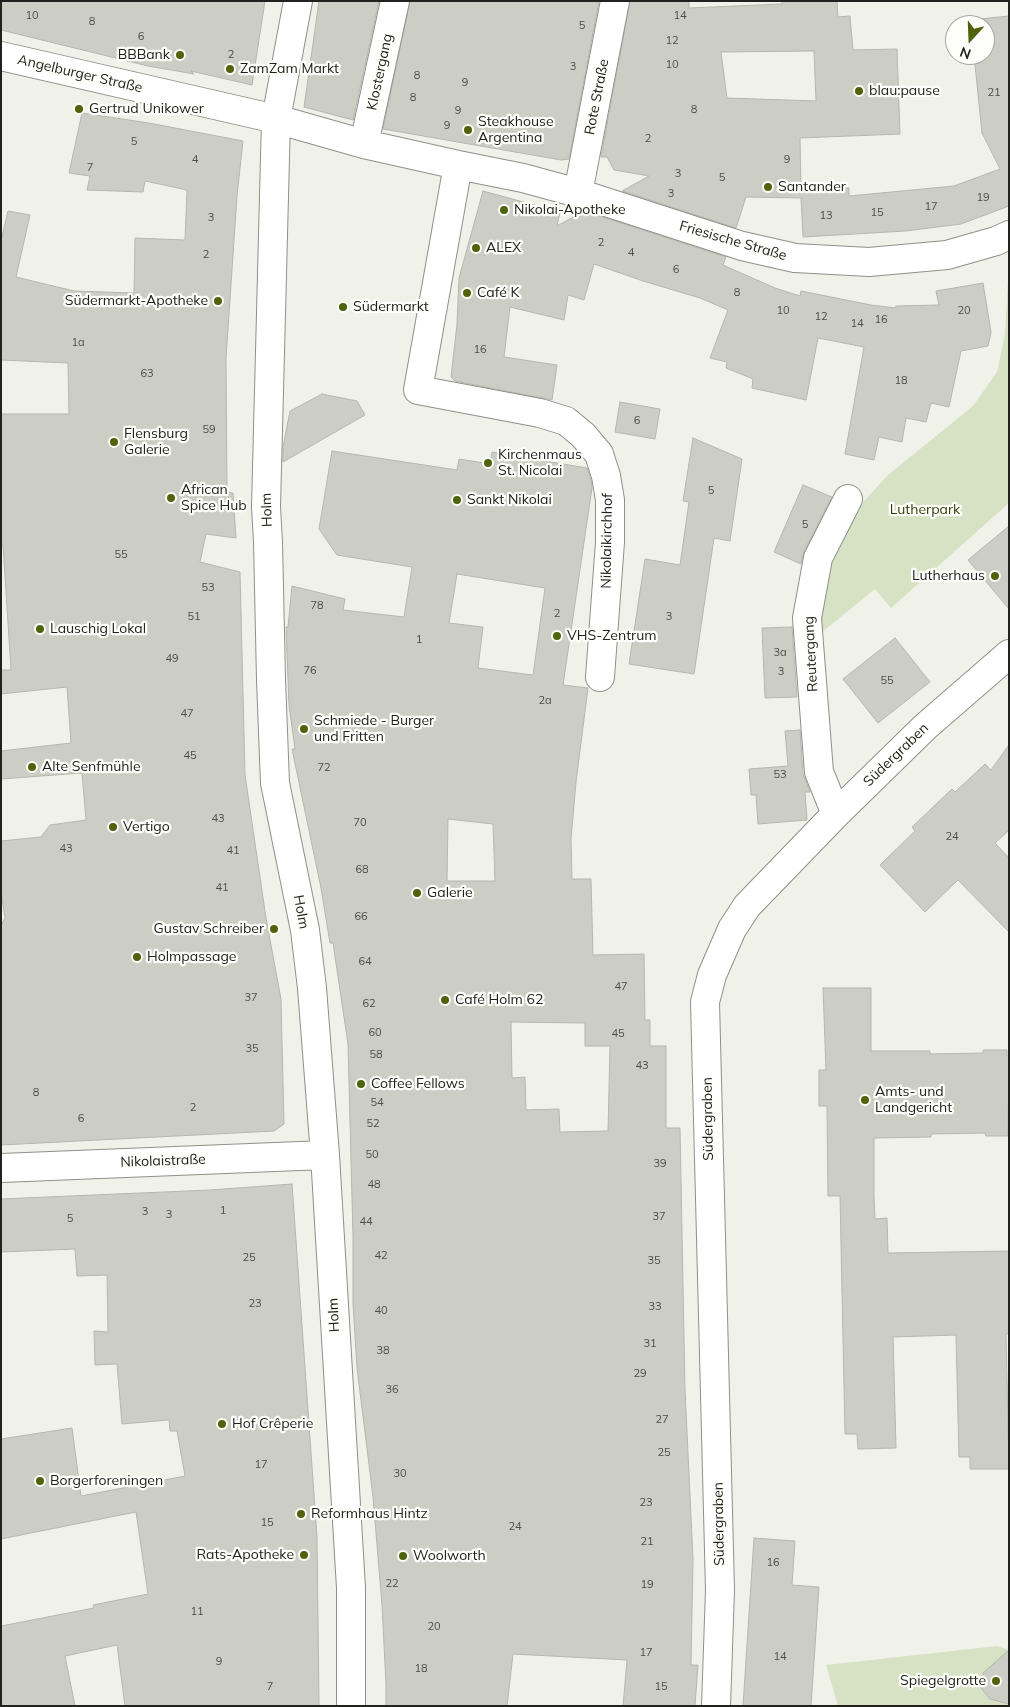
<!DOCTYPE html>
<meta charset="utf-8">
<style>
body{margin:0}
#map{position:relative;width:1010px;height:1707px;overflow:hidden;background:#f0f2ea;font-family:Mulish,sans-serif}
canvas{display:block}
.frame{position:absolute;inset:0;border:2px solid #21221f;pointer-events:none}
.north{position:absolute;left:945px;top:15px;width:50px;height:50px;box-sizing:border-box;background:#fefffb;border:1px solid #a6a7a3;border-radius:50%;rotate:200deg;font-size:14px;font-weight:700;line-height:20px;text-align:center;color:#21221f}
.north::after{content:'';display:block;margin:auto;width:18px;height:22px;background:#51630a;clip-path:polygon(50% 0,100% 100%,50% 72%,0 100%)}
</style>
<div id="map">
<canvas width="1010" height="1707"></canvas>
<div class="frame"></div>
<div class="north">N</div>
</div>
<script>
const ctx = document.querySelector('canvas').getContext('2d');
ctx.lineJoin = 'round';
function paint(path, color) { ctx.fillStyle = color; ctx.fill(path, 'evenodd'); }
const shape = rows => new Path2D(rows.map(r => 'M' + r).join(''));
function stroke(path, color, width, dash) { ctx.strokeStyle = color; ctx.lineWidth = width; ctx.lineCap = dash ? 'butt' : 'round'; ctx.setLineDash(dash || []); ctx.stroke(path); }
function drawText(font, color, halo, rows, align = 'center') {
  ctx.font = font + ' Mulish,sans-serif'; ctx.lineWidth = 4.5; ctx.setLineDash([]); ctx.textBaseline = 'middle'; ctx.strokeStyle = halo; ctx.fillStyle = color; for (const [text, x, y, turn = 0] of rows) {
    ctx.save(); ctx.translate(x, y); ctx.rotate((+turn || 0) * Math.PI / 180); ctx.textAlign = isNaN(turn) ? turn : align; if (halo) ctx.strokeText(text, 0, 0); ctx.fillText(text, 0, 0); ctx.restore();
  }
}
const green = shape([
 [1009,262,1009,503,891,608,875,589,821,633,824,590,837,544,855,511,888,475,973,406,997,372,1005,334],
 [997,1646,1009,1650,1009,1706,838,1706,826,1665]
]);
const building = shape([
 [1,1,265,1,252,85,191,71,194,74,148,66,1,30,1,1],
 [319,1,379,1,353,120,304,107,319,1],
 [410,1,599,1,569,159,561,160,383,129,410,1],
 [630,1,689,1,689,8,782,4,782,1,837,1,838,17,850,16,853,50,897,49,900,134,800,138,801,190,849,188,849,196,954,186,1000,169,982,133,974,55,985,55,985,25,971,25,970,20,1009,16,1009,206,961,224,906,231,803,237,801,198,746,197,736,228,622,191,649,176,614,170,607,157,601,157,630,1],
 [814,51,816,101,727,98,721,52,814,51],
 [82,113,149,123,243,141,237,196,226,358,227,492,233,493,236,538,206,534,200,562,240,572,245,775,266,918,281,999,284,1124,274,1131,1,1145,1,925,5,918,1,891,1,841,41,837,50,825,86,820,82,773,1,779,1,751,71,743,67,687,1,694,1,670,11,670,3,545,1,545,1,414,69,414,68,363,1,360,1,241,8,211,30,215,16,277,74,291,134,293,135,238,185,240,187,190,145,181,143,192,87,190,90,176,69,173,82,113],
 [483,191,560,212,557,226,584,211,726,257,723,265,775,288,800,296,801,291,871,305,895,308,896,306,939,305,936,291,983,283,991,332,988,346,961,351,949,407,931,403,926,422,906,418,902,442,879,437,874,460,845,454,864,347,818,338,806,400,752,388,753,379,726,368,727,362,710,358,728,310,700,298,643,281,594,264,584,300,568,295,564,320,510,307,504,357,557,365,552,400,455,381,451,377,457,324,459,278,483,191],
 [322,394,357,401,365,415,283,462,283,447,290,411,322,394],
 [620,402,660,409,655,439,615,432,620,402],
 [693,438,742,459,730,541,714,538,694,674,629,664,645,559,680,565,689,502,683,501,693,438],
 [332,451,457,470,459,459,490,464,492,452,587,468,591,480,592,488,563,685,588,688,576,782,571,839,572,879,591,879,593,955,644,954,645,1020,650,1020,650,1046,666,1046,666,1128,680,1128,685,1390,693,1559,691,1665,698,1665,695,1706,623,1706,627,1660,513,1654,507,1706,386,1706,386,1684,382,1605,373,1497,357,1368,353,1304,353,1237,348,1044,333,943,330,943,321,888,292,749,295,749,289,705,286,627,288,627,292,586,345,599,343,610,404,617,412,567,337,555,319,529,332,451],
 [457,574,545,588,533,675,478,668,483,627,449,623,457,574],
 [448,819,493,824,495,881,447,881,448,819],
 [511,1022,585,1023,585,1046,610,1046,608,1131,560,1132,559,1109,526,1110,525,1077,512,1078,511,1022],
 [803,485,832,497,804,551,801,564,774,552,803,485],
 [1009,526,1009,609,968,560,1009,526],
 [792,627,797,697,765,698,762,628,792,627],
 [895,638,930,682,878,723,843,679,895,638],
 [800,730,803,774,810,792,805,792,807,820,758,824,756,795,751,795,749,769,788,766,785,731,800,730],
 [1009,745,1009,830,995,843,1009,858,1009,932,958,880,925,912,880,865,915,831,912,827,952,789,955,792,985,764,991,770,1009,745],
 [823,988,871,988,871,1051,930,1051,930,1054,983,1053,983,1050,1007,1050,1007,1056,1009,1056,1008,1136,986,1136,985,1133,931,1134,931,1137,874,1138,874,1195,875,1219,887,1218,888,1253,1009,1251,1009,1334,1006,1334,1009,1469,970,1469,970,1457,959,1457,956,1335,893,1337,896,1448,858,1449,857,1434,845,1434,840,1196,828,1196,827,1106,819,1106,819,1070,826,1070,823,988],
 [292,1184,317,1537,319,1706,125,1706,117,1645,65,1656,75,1706,1,1706,1,1626,94,1608,93,1605,148,1594,136,1512,1,1539,1,1439,72,1428,81,1496,185,1476,177,1431,170,1431,169,1420,122,1424,117,1364,95,1365,94,1331,108,1332,107,1275,77,1276,75,1249,1,1252,1,1199,210,1190,292,1184],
 [754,1538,795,1541,792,1585,819,1587,811,1706,743,1706,754,1538],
 [1009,1650,1009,1704,990,1699,982,1689,983,1673,1009,1650]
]);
const minor = shape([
 [298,1,276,119,266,507,268,542,271,680,275,783,305,930,312,988,325,1155,351,1588,351,1706],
 [1,56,276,119,364,144,458,165,523,178,578,193,742,246,795,258,869,262,947,255,996,241,1009,235],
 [364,144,395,1],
 [458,165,418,390,540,413,566,421,583,435,599,454,606,476,610,500,610,542,600,677],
 [578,193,615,1],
 [836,814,819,772,807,618,818,558,848,499],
 [1,1168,325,1155],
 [716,1706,720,1590,705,1002,712,975,732,929,747,906,836,814,925,727,1009,654]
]);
const markers = [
 [180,55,5,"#51630a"],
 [230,69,5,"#51630a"],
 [859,91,5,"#51630a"],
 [79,109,5,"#51630a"],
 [468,130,5,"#51630a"],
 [768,187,5,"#51630a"],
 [504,210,5,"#51630a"],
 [476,248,5,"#51630a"],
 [467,293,5,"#51630a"],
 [218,301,5,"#51630a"],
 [343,307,5,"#51630a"],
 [114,442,5,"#51630a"],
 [488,463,5,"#51630a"],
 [171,498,5,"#51630a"],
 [457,500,5,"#51630a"],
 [995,576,5,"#51630a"],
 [40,629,5,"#51630a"],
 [557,636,5,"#51630a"],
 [304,729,5,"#51630a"],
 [32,767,5,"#51630a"],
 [113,827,5,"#51630a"],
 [417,893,5,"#51630a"],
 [274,929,5,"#51630a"],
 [137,957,5,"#51630a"],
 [445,1000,5,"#51630a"],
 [361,1084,5,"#51630a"],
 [865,1100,5,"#51630a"],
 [222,1424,5,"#51630a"],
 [40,1481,5,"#51630a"],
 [301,1514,5,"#51630a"],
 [304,1555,5,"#51630a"],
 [403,1556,5,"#51630a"],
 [996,1681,5,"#51630a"]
];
const numberNames = [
 ["10",32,16],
 ["14",680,16],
 ["8",92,22],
 ["5",582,26],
 ["6",141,37],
 ["12",672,41],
 ["2",231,55],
 ["10",672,65],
 ["3",573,67],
 ["8",417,76],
 ["9",465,83],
 ["21",994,93],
 ["8",413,98],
 ["8",694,110],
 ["9",458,111],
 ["9",447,126],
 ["2",648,139],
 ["5",134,142],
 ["4",195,160],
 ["9",787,160],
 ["7",90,168],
 ["3",678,174],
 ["5",722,178],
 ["3",671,194],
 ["19",983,198],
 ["17",931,207],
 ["15",877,213],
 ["13",826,216],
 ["3",211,218],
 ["2",601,243],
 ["4",631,253],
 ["2",206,255],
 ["6",676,270],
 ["8",737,293],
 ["10",783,311],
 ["20",964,311],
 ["12",821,317],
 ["16",881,320],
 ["14",857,324],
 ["1a",78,343],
 ["16",480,350],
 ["63",147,374],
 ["18",901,381],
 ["6",637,421],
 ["59",209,430],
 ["5",711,491],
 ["5",805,525],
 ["55",121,555],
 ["53",208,588],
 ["78",317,606],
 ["2",557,614],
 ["51",194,617],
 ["3",669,617],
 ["1",419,640],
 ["3a",780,653],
 ["49",172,659],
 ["76",310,671],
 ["3",781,672],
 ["55",887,681],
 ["2a",545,701],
 ["47",187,714],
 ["45",190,756],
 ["72",324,768],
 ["53",780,775],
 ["43",218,819],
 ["70",360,823],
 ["24",952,837],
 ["43",66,849],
 ["41",233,851],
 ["68",362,870],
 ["41",222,888],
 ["66",361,917],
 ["64",365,962],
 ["47",621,987],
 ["37",251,998],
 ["62",369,1004],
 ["60",375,1033],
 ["45",618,1034],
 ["35",252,1049],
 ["58",376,1055],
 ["43",642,1066],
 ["8",36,1093],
 ["54",377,1103],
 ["2",193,1108],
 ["6",81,1119],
 ["52",373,1124],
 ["50",372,1155],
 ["39",660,1164],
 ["48",374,1185],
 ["1",223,1211],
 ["3",145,1212],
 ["3",169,1215],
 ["37",659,1217],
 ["5",70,1219],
 ["44",366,1222],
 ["42",381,1256],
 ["25",249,1258],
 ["35",654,1261],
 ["23",255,1304],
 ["33",655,1307],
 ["40",381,1311],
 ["31",650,1344],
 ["38",383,1351],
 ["29",640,1374],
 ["36",392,1390],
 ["27",662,1420],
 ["25",664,1453],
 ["17",261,1465],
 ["30",400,1474],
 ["23",646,1503],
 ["15",267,1523],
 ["24",515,1527],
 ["21",647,1542],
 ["16",773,1563],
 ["22",392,1584],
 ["19",647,1585],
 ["11",197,1612],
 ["20",434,1627],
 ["17",646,1653],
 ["14",780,1657],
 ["9",219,1662],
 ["18",421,1669],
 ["7",270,1687],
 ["15",661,1687]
];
const poiNames = [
 ["BBBank",170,55,"right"],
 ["ZamZam Markt",240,69],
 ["blau:pause",869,91],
 ["Gertrud Unikower",89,109],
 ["Steakhouse",478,122],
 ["Argentina",478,138],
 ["Santander",778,187],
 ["Nikolai-Apotheke",514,210],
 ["ALEX",486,248],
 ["Café K",477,293],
 ["Südermarkt-Apotheke",208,301,"right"],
 ["Südermarkt",353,307],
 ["Flensburg",124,434],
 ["Galerie",124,450],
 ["Kirchenmaus",498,455],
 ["St. Nicolai",498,471],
 ["African",181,490],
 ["Spice Hub",181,506],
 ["Sankt Nikolai",467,500],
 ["Lutherhaus",985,576,"right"],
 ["Lauschig Lokal",50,629],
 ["VHS-Zentrum",567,636],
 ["Schmiede - Burger",314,721],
 ["und Fritten",314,737],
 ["Alte Senfmühle",42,767],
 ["Vertigo",123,827],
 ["Galerie",427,893],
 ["Gustav Schreiber",264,929,"right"],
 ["Holmpassage",147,957],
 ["Café Holm 62",455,1000],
 ["Coffee Fellows",371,1084],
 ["Amts- und",875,1092],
 ["Landgericht",875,1108],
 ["Hof Crêperie",232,1424],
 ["Borgerforeningen",50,1481],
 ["Reformhaus Hintz",311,1514],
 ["Rats-Apotheke",294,1555,"right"],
 ["Woolworth",413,1556],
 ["Spiegelgrotte",986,1681,"right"]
];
const streetNames = [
 ["Klostergang",380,72,-78],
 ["Angelburger Straße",80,74,13],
 ["Rote Straße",597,97,-79],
 ["Friesische Straße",733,241,16],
 ["Holm",267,510,-92],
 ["Nikolaikirchhof",607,541,-89],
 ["Reutergang",811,654,-93],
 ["Südergraben",896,755,-44],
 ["Holm",301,912,80],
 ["Südergraben",708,1119,-91],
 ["Nikolaistraße",163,1161,-2],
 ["Holm",334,1315,-93],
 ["Südergraben",719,1524,-91]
];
const parkNames = [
 ["Lutherpark",925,510]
];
paint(green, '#d7e1c3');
paint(building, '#cccec6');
stroke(building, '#b4b7af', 1);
stroke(minor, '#8e9189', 30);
stroke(minor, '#fff', 28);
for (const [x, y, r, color] of markers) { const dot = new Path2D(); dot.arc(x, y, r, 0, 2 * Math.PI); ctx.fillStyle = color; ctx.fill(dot); stroke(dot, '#fefffb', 2); }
drawText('11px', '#4c4d49', null, numberNames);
drawText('14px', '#21221f', '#fefffb', poiNames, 'left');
drawText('14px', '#21221f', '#fefffb', streetNames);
drawText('14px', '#333f08', '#fefffb', parkNames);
</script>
